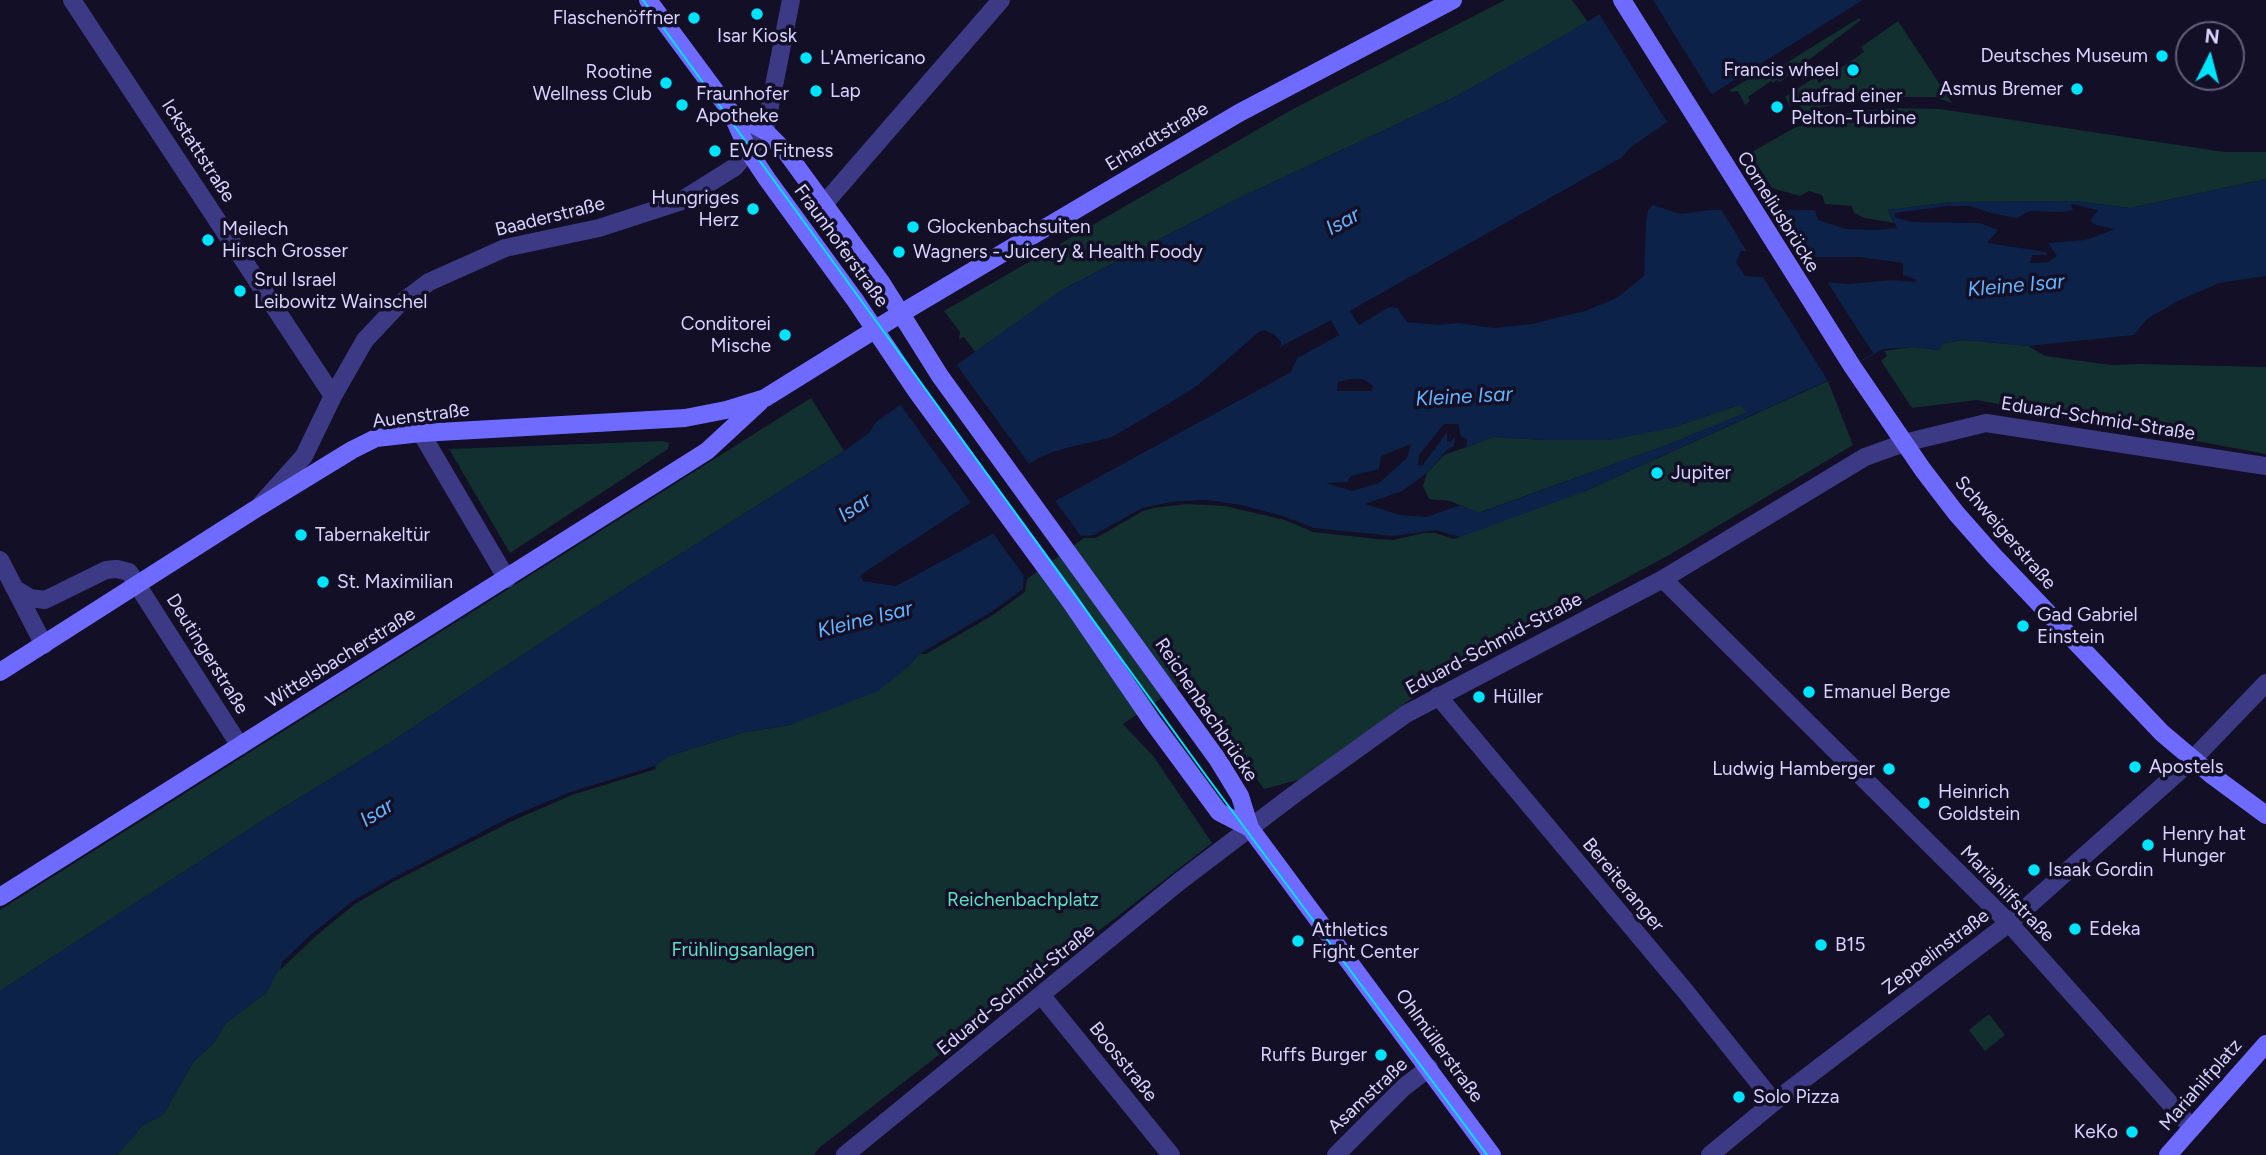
<!DOCTYPE html>
<meta charset="utf-8">
<style>
body{margin:0}
#map{position:relative;width:2266px;height:1155px;overflow:hidden;background:#130f26;font-family:Figtree,sans-serif}
canvas{display:block}
.north{position:absolute;left:2175px;top:21px;width:70px;height:70px;box-sizing:border-box;background:#130f26;border:2px solid #625e7d;border-radius:50%;rotate:6deg;font-size:19px;font-weight:700;line-height:28px;text-align:center;color:#d9d4ff}
.north::after{content:'';display:block;margin:auto;width:24px;height:32px;background:#00e5ff;clip-path:polygon(50% 0,100% 100%,50% 72%,0 100%)}
</style>
<div id="map">
<canvas width="2266" height="1155"></canvas>
<div class="north">N</div>
</div>
<script>
const ctx = document.querySelector('canvas').getContext('2d');
ctx.lineJoin = 'round';
function paint(path, color) { ctx.fillStyle = color; ctx.fill(path, 'evenodd'); }
const shape = rows => new Path2D(rows.map(r => 'M' + r).join(''));
function stroke(path, color, width, dash) { ctx.strokeStyle = color; ctx.lineWidth = width; ctx.lineCap = dash ? 'butt' : 'round'; ctx.setLineDash(dash || []); ctx.stroke(path); }
function drawText(font, color, halo, rows, align = 'center') {
  ctx.font = font + ' Figtree,sans-serif'; ctx.lineWidth = 7; ctx.setLineDash([]); ctx.textBaseline = 'middle'; ctx.strokeStyle = halo; ctx.fillStyle = color; for (const [text, x, y, turn = 0] of rows) {
    ctx.save(); ctx.translate(x, y); ctx.rotate((+turn || 0) * Math.PI / 180); ctx.textAlign = isNaN(turn) ? turn : align; if (halo) ctx.strokeText(text, 0, 0); ctx.fillText(text, 0, 0); ctx.restore();
  }
}
const green = shape([
 [1505,0,1572,0,1588,22,1455,97,1235,200,1062,290,975,352,964,337,959,339,960,332,944,311,1293,109],
 [1859,18,1861,20,1780,82,1777,80,1773,83,1771,81,1748,97,1750,101,1745,105,1738,91,1731,92,1730,90,1772,65,1775,70],
 [1898,21,1952,103,1934,97,1876,97,1813,109,1805,113,1797,103,1790,106,1785,97,1815,77,1819,83,1864,52,1861,47],
 [1893,108,1940,109,2224,152,2266,152,2266,179,2130,208,2075,201,1952,202,1888,210,1894,223,1865,218,1854,213,1852,206,1825,204,1822,195,1809,191,1800,196,1772,188,1750,153,1794,128,1826,117,1858,111],
 [1965,340,2028,346,2045,356,2111,365,2137,364,2266,367,2266,454,1977,400,1912,408,1881,361,1887,356,1884,351,1912,347,1938,350,1943,343],
 [1828,381,1853,445,1671,554,1437,680,1302,779,1264,789,1222,728,1193,677,1123,724,1154,757,1212,843,819,1148,814,1155,117,1155,143,1125,163,1115,194,1061,213,1044,226,1023,267,992,282,962,314,932,391,879,571,792,655,766,669,756,745,732,790,725,908,667,919,654,1083,535,1142,508,1206,500,1378,536,1583,492],
 [811,398,844,451,580,617,389,743,268,817,0,991,0,910],
 [1739,405,1748,412,1667,445,1478,513,1450,501,1429,499,1423,486,1427,473,1444,455,1494,437,1544,440,1671,428],
 [663,441,669,443,668,449,510,553,449,449],
 [1989,1014,2005,1035,1985,1051,1969,1030]
]);
const water = shape([
 [1625,0,1863,0,1667,122,1631,147,1621,158,1350,311,1359,325,1389,307,1397,308,1407,322,1439,325,1457,323,1494,328,1532,324,1585,311,1617,298,1644,276,1646,222,1648,210,1653,205,1680,214,1710,210,1815,210,1818,220,1846,229,1875,230,1897,228,1888,210,1952,202,2075,201,2130,208,2266,179,2266,276,2219,283,2178,301,2147,319,2134,335,2028,346,1965,340,1944,343,1939,350,1912,347,1883,349,1820,384,1583,492,1460,537,1436,530,1392,536,1314,528,1286,517,1240,505,1206,500,1172,502,1142,508,1094,535,1088,534,1024,577,1023,589,991,612,919,654,908,667,878,691,790,725,745,732,669,756,655,766,571,792,511,817,353,901,314,932,283,962,267,992,226,1023,213,1044,194,1061,163,1115,143,1125,117,1155,0,1155,0,991,268,817,389,743,580,617,844,451,869,433,876,422,1062,290,1235,200,1455,97],
 [2071,204,2098,210,2090,221,2096,225,2116,229,2085,240,2048,243,2057,256,2048,262,2030,263,2032,255,2046,255,2047,252,1987,243,1998,230,1980,223,1911,222,1895,217,1895,213,1948,206,1970,206,1991,213,2016,218,2030,211,2062,212,2073,210],
 [1741,251,1816,257,1859,257,1903,263,1903,275,1917,280,1914,282,1893,280,1849,284,1745,276,1736,262],
 [1331,321,1339,335,1297,358,1291,372,896,586,863,581,861,575,1040,457,1066,448,1110,438,1172,402,1197,386,1259,332,1264,331,1281,342,1279,348],
 [1351,379,1363,379,1373,386,1372,391,1337,391,1338,382],
 [1739,405,1747,412,1667,445,1479,513,1461,505,1426,517,1400,515,1365,504,1402,491,1427,473,1447,450,1454,446,1455,437,1450,442,1447,442,1447,432,1423,465,1418,466,1419,455,1444,424,1458,424,1461,436,1467,440,1466,447,1494,437,1544,440,1611,440,1671,428],
 [1411,444,1407,458,1379,483,1352,491,1326,483,1347,482,1351,476,1379,469,1381,456]
]);
const pier = shape([
 [1622,0,1653,0,1712,95,1667,122,1599,14],
 [1621,158,1620,163,1355,312,1360,320,1388,303,1394,304,1359,325,1350,311],
 [1719,206,1781,206,1814,260,1749,255],
 [1761,274,1826,280,1873,353,1828,381],
 [1331,320,1339,335,1297,358,1291,372,1055,501,1081,536,1094,535,1142,508,1172,502,1206,500,1240,505,1286,517,1314,528,1392,536,1436,530,1460,537,1454,539,1435,533,1424,533,1393,540,1377,539,1313,532,1285,520,1225,506,1186,504,1154,508,1143,511,1096,538,1084,538,1027,579,1025,592,993,615,926,654,919,654,991,612,1023,589,1024,576,993,533,895,586,863,581,861,575,971,503,900,404,956,364,1029,464,1053,452,1110,438,1126,430,1197,386,1259,332,1264,330,1275,335,1281,342,1280,347],
 [1330,325,1334,334,1295,356,1289,369,1085,480,895,583,865,578,1041,460,1067,451,1112,441,1174,405,1199,389,1261,335,1269,335,1275,340,1276,349,1279,351],
 [655,766,656,769,572,795,512,821,393,882,355,904,317,935,280,970,282,962,314,932,353,901,391,879,511,817,571,792]
]);
const street = shape([
 [72,0,333,396],
 [824,204,1001,0],
 [421,433,507,579],
 [262,503,304,456,333,396,365,340,397,306,429,282,505,248,599,228,679,202,735,167,765,131,791,0],
 [0,560,44,645],
 [1663,579,2009,923,2192,1128],
 [17,590,30,598,45,600,106,570,117,569,129,572,240,746],
 [1438,696,1686,992,1774,1102],
 [1042,996,1171,1155],
 [845,1155,1180,881,1296,793,1406,714,1663,579,1865,457,1904,443,1986,423,2266,466],
 [1336,1155,1404,1087,1429,1068],
 [1710,1155,1774,1102,2009,923,2193,759,2266,683]
]);
const secondary = shape([
 [648,0,731,112,749,152,767,179,855,300,917,392,1070,601,1152,721,1219,812,1250,828],
 [1622,0,1852,366,1923,470,1956,513,1993,555,2162,733,2213,776,2266,815],
 [731,112,765,131,786,152,881,282,940,376,1218,760,1240,796,1250,828,1492,1155],
 [0,672,254,510,352,450,376,438,421,433,685,418,726,410,765,398,900,314,1239,113,1453,0],
 [0,897,707,451,760,402],
 [2168,1155,2266,1044]
]);
const tram = shape([
 [643,0,1207,777,1487,1155]
]);
const markers = [
 [757,14,7,"#00e5ff"],
 [694,18,7,"#00e5ff"],
 [2162,56,7,"#00e5ff"],
 [806,58,7,"#00e5ff"],
 [1853,70,7,"#00e5ff"],
 [666,83,7,"#00e5ff"],
 [2077,89,7,"#00e5ff"],
 [816,91,7,"#00e5ff"],
 [682,105,7,"#00e5ff"],
 [1777,107,7,"#00e5ff"],
 [715,151,7,"#00e5ff"],
 [753,209,7,"#00e5ff"],
 [913,227,7,"#00e5ff"],
 [208,240,7,"#00e5ff"],
 [899,252,7,"#00e5ff"],
 [240,291,7,"#00e5ff"],
 [785,335,7,"#00e5ff"],
 [1657,473,7,"#00e5ff"],
 [301,535,7,"#00e5ff"],
 [323,582,7,"#00e5ff"],
 [2023,626,7,"#00e5ff"],
 [1809,692,7,"#00e5ff"],
 [1479,697,7,"#00e5ff"],
 [2135,767,7,"#00e5ff"],
 [1889,769,7,"#00e5ff"],
 [1924,803,7,"#00e5ff"],
 [2148,845,7,"#00e5ff"],
 [2034,870,7,"#00e5ff"],
 [2075,929,7,"#00e5ff"],
 [1298,941,7,"#00e5ff"],
 [1821,945,7,"#00e5ff"],
 [1381,1055,7,"#00e5ff"],
 [1739,1097,7,"#00e5ff"],
 [2132,1132,7,"#00e5ff"]
];
const poiNames = [
 ["Flaschenöffner",680,18,"right"],
 ["Isar Kiosk",757,36,"center"],
 ["Deutsches Museum",2148,56,"right"],
 ["L'Americano",820,58],
 ["Francis wheel",1839,70,"right"],
 ["Rootine",652,72,"right"],
 ["Wellness Club",652,94,"right"],
 ["Asmus Bremer",2063,89,"right"],
 ["Lap",830,91],
 ["Fraunhofer",696,94],
 ["Apotheke",696,116],
 ["Laufrad einer",1791,96],
 ["Pelton-Turbine",1791,118],
 ["EVO Fitness",729,151],
 ["Hungriges",739,198,"right"],
 ["Herz",739,220,"right"],
 ["Glockenbachsuiten",927,227],
 ["Meilech",222,229],
 ["Hirsch Grosser",222,251],
 ["Wagners - Juicery & Health Foody",913,252],
 ["Srul Israel",254,280],
 ["Leibowitz Wainschel",254,302],
 ["Conditorei",771,324,"right"],
 ["Mische",771,346,"right"],
 ["Jupiter",1671,473],
 ["Tabernakeltür",315,535],
 ["St. Maximilian",337,582],
 ["Gad Gabriel",2037,615],
 ["Einstein",2037,637],
 ["Emanuel Berge",1823,692],
 ["Hüller",1493,697],
 ["Apostels",2149,767],
 ["Ludwig Hamberger",1875,769,"right"],
 ["Heinrich",1938,792],
 ["Goldstein",1938,814],
 ["Henry hat",2162,834],
 ["Hunger",2162,856],
 ["Isaak Gordin",2048,870],
 ["Edeka",2089,929],
 ["Athletics",1312,930],
 ["Fight Center",1312,952],
 ["B15",1835,945],
 ["Ruffs Burger",1367,1055,"right"],
 ["Solo Pizza",1753,1097],
 ["KeKo",2118,1132,"right"]
];
const streetNames = [
 ["Erhardtstraße",1157,137,-31],
 ["Ickstattstraße",198,151,57],
 ["Corneliusbrücke",1778,212,58],
 ["Baaderstraße",550,217,-14],
 ["Fraunhoferstraße",841,246,54],
 ["Auenstraße",421,416,-7],
 ["Eduard-Schmid-Straße",2098,419,9],
 ["Schweigerstraße",2005,533,49],
 ["Eduard-Schmid-Straße",1494,644,-28],
 ["Deutingerstraße",207,654,58],
 ["Wittelsbacherstraße",341,658,-32],
 ["Reichenbachbrücke",1206,710,56],
 ["Bereiteranger",1623,885,50],
 ["Mariahilfstraße",2007,894,46],
 ["Zeppelinstraße",1936,952,-37],
 ["Eduard-Schmid-Straße",1016,990,-39],
 ["Ohlmüllerstraße",1439,1046,54],
 ["Boosstraße",1123,1062,51],
 ["Mariahilfplatz",2201,1085,-49],
 ["Asamstraße",1368,1096,-43]
];
const parkNames = [
 ["Reichenbachplatz",1023,900],
 ["Frühlingsanlagen",743,950]
];
const waterNames = [
 ["Isar",1343,222,-29],
 ["Kleine Isar",2016,286,-5],
 ["Kleine Isar",1464,397,-3],
 ["Isar",855,508,-34],
 ["Kleine Isar",865,620,-14],
 ["Isar",377,813,-32]
];
paint(green, '#12302f');
paint(water, '#0c2248');
paint(pier, '#130f26');
stroke(street, '#3d3a85', 18);
stroke(secondary, '#6f6bff', 18);
stroke(tram, '#00e5ff', 2);
for (const [x, y, r, color] of markers) { const dot = new Path2D(); dot.arc(x, y, r, 0, 2 * Math.PI); ctx.fillStyle = color; ctx.fill(dot); stroke(dot, '#130f26', 2.5); }
drawText('19px', '#d9d4ff', '#130f26', poiNames, 'left');
drawText('19px', '#d9d4ff', '#130f26', streetNames);
drawText('19px', '#5fe0c0', '#130f26', parkNames);
drawText('italic 21px', '#62b6ff', '#130f26', waterNames);
</script>
